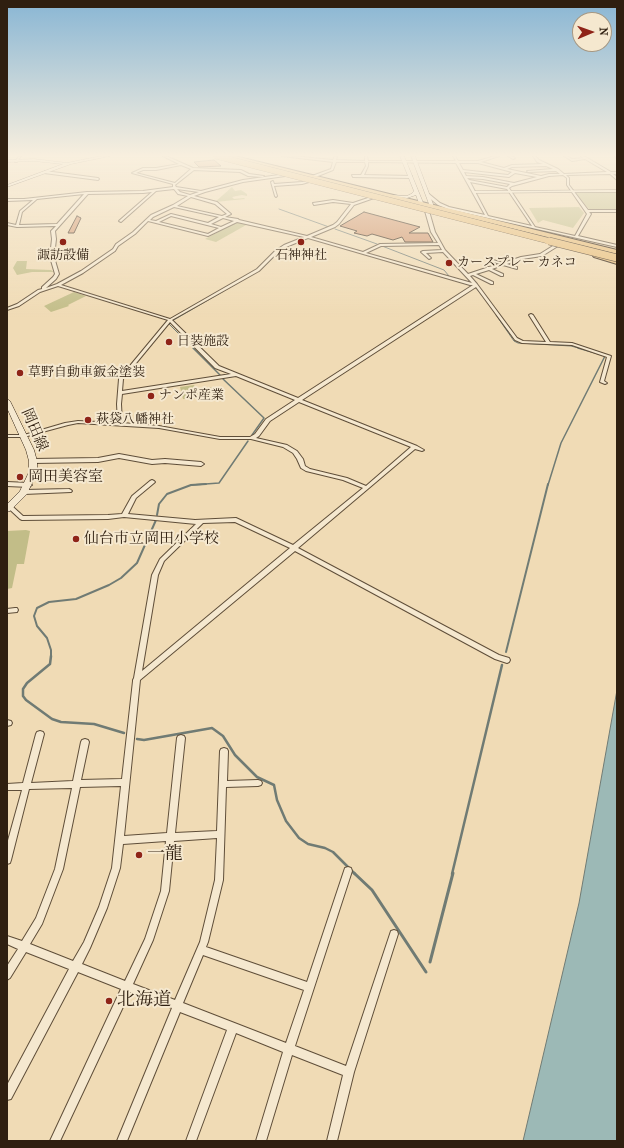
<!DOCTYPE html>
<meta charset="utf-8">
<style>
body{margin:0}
#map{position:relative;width:624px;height:1148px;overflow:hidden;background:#f0dbb5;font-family:"IM FELL French Canon",serif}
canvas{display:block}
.frame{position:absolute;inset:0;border:8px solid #2f1f10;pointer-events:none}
.north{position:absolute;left:572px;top:12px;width:40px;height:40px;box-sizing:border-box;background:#f5e8cf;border:1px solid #a69883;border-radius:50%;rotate:88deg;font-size:11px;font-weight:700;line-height:16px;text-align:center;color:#2f1f10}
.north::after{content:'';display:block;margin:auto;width:14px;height:18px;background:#8f2418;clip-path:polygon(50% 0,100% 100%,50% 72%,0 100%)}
</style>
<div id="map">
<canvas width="624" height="1148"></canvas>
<div class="frame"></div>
<div class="north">N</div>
</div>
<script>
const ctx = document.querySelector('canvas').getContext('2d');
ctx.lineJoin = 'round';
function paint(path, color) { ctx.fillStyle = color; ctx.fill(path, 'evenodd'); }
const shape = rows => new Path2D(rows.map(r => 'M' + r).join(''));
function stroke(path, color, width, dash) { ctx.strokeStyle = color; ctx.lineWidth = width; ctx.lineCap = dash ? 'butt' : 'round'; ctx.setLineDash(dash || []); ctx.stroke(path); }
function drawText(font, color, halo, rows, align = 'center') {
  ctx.font = font + ' "IM FELL French Canon","Noto Serif JP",serif'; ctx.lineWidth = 4; ctx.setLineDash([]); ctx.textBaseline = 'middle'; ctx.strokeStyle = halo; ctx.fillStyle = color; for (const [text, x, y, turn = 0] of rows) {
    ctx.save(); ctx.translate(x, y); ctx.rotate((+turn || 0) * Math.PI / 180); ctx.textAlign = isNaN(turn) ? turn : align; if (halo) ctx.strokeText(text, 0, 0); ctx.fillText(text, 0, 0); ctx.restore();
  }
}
const green = shape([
 [232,187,235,191,241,190,247,194,247,196,242,195,232,197,234,199,244,198,245,199,215,202],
 [577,192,617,192,617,210,589,209,575,193],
 [579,207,584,213,573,228,543,220,538,223,529,208],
 [236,222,248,224,216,242,205,239],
 [17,261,27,261,26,269,51,270,54,272,32,272,17,275,13,268],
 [74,292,86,296,68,305,69,306,51,312,44,306],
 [194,385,196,389,211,387,218,398,183,399,180,387],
 [26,530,30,531,24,564,17,564,12,588,7,589,7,531]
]);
const water = shape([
 [617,690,617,1141,523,1141,579,903,617,690]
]);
const streamFar4 = shape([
 [279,209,329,227],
 [335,229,377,244],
 [382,246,444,270,449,276],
 [476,288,484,298],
 [496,315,514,341,518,343,571,346,582,349],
 [172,321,260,270,276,255],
 [169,324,194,349]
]);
const streamFar3 = shape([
 [193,348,220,375],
 [578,348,599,354],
 [223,379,264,418,252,435],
 [192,485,219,483,248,441],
 [548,485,561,443,605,356]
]);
const streamFar2 = shape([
 [157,515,159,504,167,494,191,485,206,484],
 [506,652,548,484],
 [51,657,51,650,47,638,37,626,34,616,37,608,49,602,76,599,109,585,121,578,137,563,156,520]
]);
const streamFar1 = shape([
 [51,656,50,664,27,683,23,689,23,696,26,700,52,719,61,722,94,724,124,733],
 [137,739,144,740,212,728,223,736,235,755,257,777,274,785,277,800,286,821,299,838,308,844,325,848,333,852,355,874],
 [452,874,502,665]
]);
const stream = shape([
 [354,873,372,890,426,972],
 [430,962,453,873]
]);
const building = shape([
 [214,160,221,166,199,167,194,162,214,160],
 [364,212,420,227,409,233,428,233,433,242,405,242,402,237,393,240,372,234,367,236,354,233,357,231,340,226,364,212],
 [77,216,81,218,74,233,68,233,77,216]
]);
const street = shape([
 [19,156,21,156,17,162,15,162,19,156],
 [163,156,166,156,193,168,241,170,249,174,264,176,263,177,248,176,240,172,194,170,175,185,176,187,201,191,243,180,286,174,285,176,243,182,205,192,194,196,217,202,231,214,225,217,238,219,239,220,307,236,333,225,337,222,351,204,333,202,314,205,313,203,333,200,353,203,374,196,374,198,354,205,339,224,335,227,311,237,363,252,380,244,438,243,431,232,425,211,427,210,429,211,435,232,445,250,468,274,486,268,487,267,489,267,500,264,490,261,490,259,503,263,521,257,540,254,556,244,558,244,558,246,542,256,522,259,507,264,517,267,517,269,503,265,492,269,503,274,503,276,501,276,489,270,476,274,493,282,493,284,491,284,473,275,470,276,477,284,517,338,523,341,546,342,529,315,531,314,533,315,550,342,572,343,611,356,604,381,607,383,605,384,600,382,607,357,572,345,522,343,515,340,476,287,302,400,417,446,424,450,422,451,415,449,298,548,499,655,509,658,510,660,509,662,507,663,495,659,295,551,140,680,124,836,167,833,177,738,178,736,181,735,184,736,185,738,175,833,217,831,220,751,221,749,224,748,227,749,228,751,227,781,258,780,261,781,262,783,261,785,258,786,226,787,223,880,208,942,206,947,307,982,345,868,348,867,351,868,352,871,295,1046,346,1066,391,931,394,930,397,931,398,934,354,1072,337,1141,327,1141,343,1075,292,1055,266,1141,256,1141,283,1052,236,1033,196,1141,186,1141,227,1030,180,1012,127,1141,117,1141,172,1008,130,992,60,1141,50,1141,121,989,78,972,11,1099,7,1100,7,1085,69,969,26,952,10,978,7,980,7,966,18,949,7,944,7,936,22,941,36,918,55,869,72,788,29,789,11,860,10,863,7,864,7,844,22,790,7,790,7,784,23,783,36,734,37,732,40,731,43,732,44,734,31,783,73,781,81,742,82,740,85,739,88,740,89,742,81,780,122,779,133,681,133,680,134,678,152,575,160,559,196,524,124,517,108,519,22,520,20,519,7,507,10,505,12,506,23,516,108,515,122,514,132,496,150,481,152,480,154,481,155,482,154,483,136,498,128,514,195,520,236,518,293,545,363,488,343,480,306,471,301,468,297,459,293,453,283,447,251,439,220,439,159,428,78,423,68,425,24,437,7,437,7,435,24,435,65,423,78,421,118,423,117,404,119,379,168,320,58,286,40,292,19,306,7,310,7,308,17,304,38,290,42,289,42,287,53,277,55,274,50,257,52,239,51,231,56,226,17,227,7,225,7,223,16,225,20,211,33,200,7,201,7,199,24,199,87,192,143,191,173,187,173,184,132,173,143,168,156,168,179,164,163,156],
 [181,165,191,169,175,183,136,173,143,170,156,170,181,165],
 [174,189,178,194,188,196,173,205,151,215,133,232,116,244,113,249,81,271,57,284,46,288,56,279,59,274,54,257,56,239,55,231,88,194,143,193,152,192,120,220,119,221,121,222,156,191,174,189],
 [177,189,199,192,190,195,180,192,177,189],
 [84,194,57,224,19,225,22,212,37,199,84,194],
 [191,197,215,204,227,214,222,216,177,206,191,197],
 [174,207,219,217,208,223,171,214,156,221,150,220,153,217,174,207],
 [171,216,219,228,208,234,159,222,171,216],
 [223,218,234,221,221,227,211,224,223,218],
 [148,221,208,236,237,222,304,237,284,245,275,251,257,269,170,319,61,285,83,273,115,251,118,246,135,234,148,221],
 [308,238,470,285,473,285,298,398,219,366,172,320,259,271,277,253,286,247,308,238],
 [439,245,442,250,423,251,421,252,429,259,431,258,426,253,443,252,472,283,366,253,381,246,439,245],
 [170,322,215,368,231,374,122,391,123,379,170,322],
 [236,376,295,400,266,419,255,434,250,437,220,437,159,426,122,423,121,404,122,394,236,376],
 [299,402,411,447,366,486,347,478,310,469,305,466,303,459,297,451,287,445,256,438,259,436,270,421,299,402],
 [235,522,290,548,142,671,158,575,164,561,203,523,235,522],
 [121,786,112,868,99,907,84,942,73,961,30,944,42,924,63,869,80,787,121,786],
 [217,838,215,880,200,942,175,1000,133,984,153,940,169,891,174,841,217,838],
 [166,841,161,891,145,939,125,981,82,964,90,948,107,908,120,868,123,844,166,841],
 [203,955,304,990,286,1043,183,1003,203,955],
 [282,156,292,156,333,160,335,156,337,156,336,160,365,161,365,156,367,156,368,161,456,161,453,156,455,156,458,161,478,161,495,156,499,156,481,162,504,168,512,165,543,164,537,162,533,156,535,156,539,160,558,169,564,174,607,172,585,159,572,161,564,156,567,156,572,159,583,158,581,156,584,156,611,172,617,172,617,174,613,174,617,177,617,180,610,174,566,175,569,178,569,185,588,210,617,210,617,212,589,212,591,214,578,236,617,245,617,247,448,209,438,205,427,196,427,194,429,194,440,203,449,207,485,215,456,163,368,162,368,166,364,175,412,176,411,178,353,177,352,175,361,175,366,166,365,162,336,162,333,170,313,178,312,176,331,169,333,162,282,156],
 [459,163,478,163,512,172,508,175,463,170,459,163],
 [546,166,553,169,527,171,528,172,556,171,560,174,549,174,541,176,507,169,512,167,546,166],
 [464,172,509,177,515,173,537,177,514,183,483,177,466,176,464,172],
 [563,175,567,178,567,185,587,214,575,236,535,227,509,188,512,186,549,176,563,175],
 [467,178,483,179,510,184,507,187,469,180,467,178],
 [470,182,507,189,532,226,488,216,470,182],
 [508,156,512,156,515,158,513,159,508,156],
 [615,156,617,156,617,158,616,158,615,156],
 [45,171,98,178,99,179,98,180,44,173,45,171],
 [308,180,309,182,302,184,274,186,277,196,276,197,275,196,271,182,273,181,274,184,302,182,308,180],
 [119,454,152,460,165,459,201,462,204,464,201,466,165,463,152,464,119,458,98,462,33,463,30,461,33,459,98,458,119,454],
 [7,482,29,483,32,485,29,487,7,486,7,482],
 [69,489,71,490,72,491,71,492,24,494,21,492,24,490,69,489],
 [15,608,17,608,18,610,17,612,7,613,7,609,15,608],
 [7,720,11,721,12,723,11,725,7,726,7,720]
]);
const secondary = shape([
 [101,156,110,156,71,164,7,187,7,185,63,164,34,161,7,162,7,160,34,159,67,163,101,156],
 [400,156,404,156,424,205,427,208,429,204,411,156,415,156,433,204,433,207,429,212,425,212,420,206,416,195,407,198,389,196,391,195,407,196,411,194,414,191,400,156],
 [617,190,617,192,474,193,472,192,474,191,617,190],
 [7,399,10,401,34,450,37,461,37,472,27,494,10,511,7,512,7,504,20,491,29,472,29,461,26,450,7,408,7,399]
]);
const primary = shape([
 [227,156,235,156,617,250,617,254,429,208,227,156],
 [596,254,617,260,617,264,594,257,593,256,596,254]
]);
const highwayBridgeFar1 = shape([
 [216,156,553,242]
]);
const highwayBridge = shape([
 [549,241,617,258]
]);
const markers = [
 [63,242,4,"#8f2418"],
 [301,242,4,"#8f2418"],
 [449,263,4,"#8f2418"],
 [169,342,4,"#8f2418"],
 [20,373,4,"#8f2418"],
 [151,396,4,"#8f2418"],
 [88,420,4,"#8f2418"],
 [20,477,4,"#8f2418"],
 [76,539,4,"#8f2418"],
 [139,855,4,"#8f2418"],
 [109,1001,4,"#8f2418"]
];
const farPoinames = [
 ["諏訪設備",63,256,"center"],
 ["石神神社",301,256,"center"],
 ["カースプレー カネコ",457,263],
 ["日装施設",177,342],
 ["草野自動車鈑金塗装",28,373],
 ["ナンポ産業",159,396],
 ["萩袋八幡神社",96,420]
];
const streetNames = [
 ["岡田線",34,430,67]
];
const poiNames = [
 ["岡田美容室",28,477],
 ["仙台市立岡田小学校",84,539]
];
const nearPoinames = [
 ["一龍",147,855],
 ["北海道",117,1001]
];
paint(green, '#c2bd88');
paint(water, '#9cb9b6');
stroke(water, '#707b74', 1);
stroke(streamFar4, '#707b74', 1);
stroke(streamFar3, '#707b74', 1.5);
stroke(streamFar2, '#707b74', 2);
stroke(streamFar1, '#707b74', 2.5);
stroke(stream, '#707b74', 3);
paint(building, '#d0956e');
stroke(building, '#2f1f10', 1);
stroke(street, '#5f4e39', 2);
stroke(secondary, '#2f1f10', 1);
stroke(primary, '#2f1f10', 2);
paint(street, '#f5e8cf');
paint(secondary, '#f5e8cf');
paint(primary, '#e8be7a');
stroke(highwayBridgeFar1, '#2f1f10', 6, []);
stroke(highwayBridge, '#2f1f10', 8, []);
stroke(highwayBridgeFar1, '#e8be7a', 5.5);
stroke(highwayBridge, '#e8be7a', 7);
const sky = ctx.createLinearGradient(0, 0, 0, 317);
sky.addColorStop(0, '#89b6d4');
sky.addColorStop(0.49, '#f8efde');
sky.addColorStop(1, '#f8efde00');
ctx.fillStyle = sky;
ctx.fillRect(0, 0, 624, 317);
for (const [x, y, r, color] of markers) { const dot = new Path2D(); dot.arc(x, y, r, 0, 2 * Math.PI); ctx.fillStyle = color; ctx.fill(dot); stroke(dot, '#f5e8cf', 1.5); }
drawText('13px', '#2f1f10', '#f5e8cf', farPoinames, 'left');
drawText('15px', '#2f1f10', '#f5e8cf', streetNames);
drawText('15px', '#2f1f10', '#f5e8cf', poiNames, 'left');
drawText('18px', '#2f1f10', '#f5e8cf', nearPoinames, 'left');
</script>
